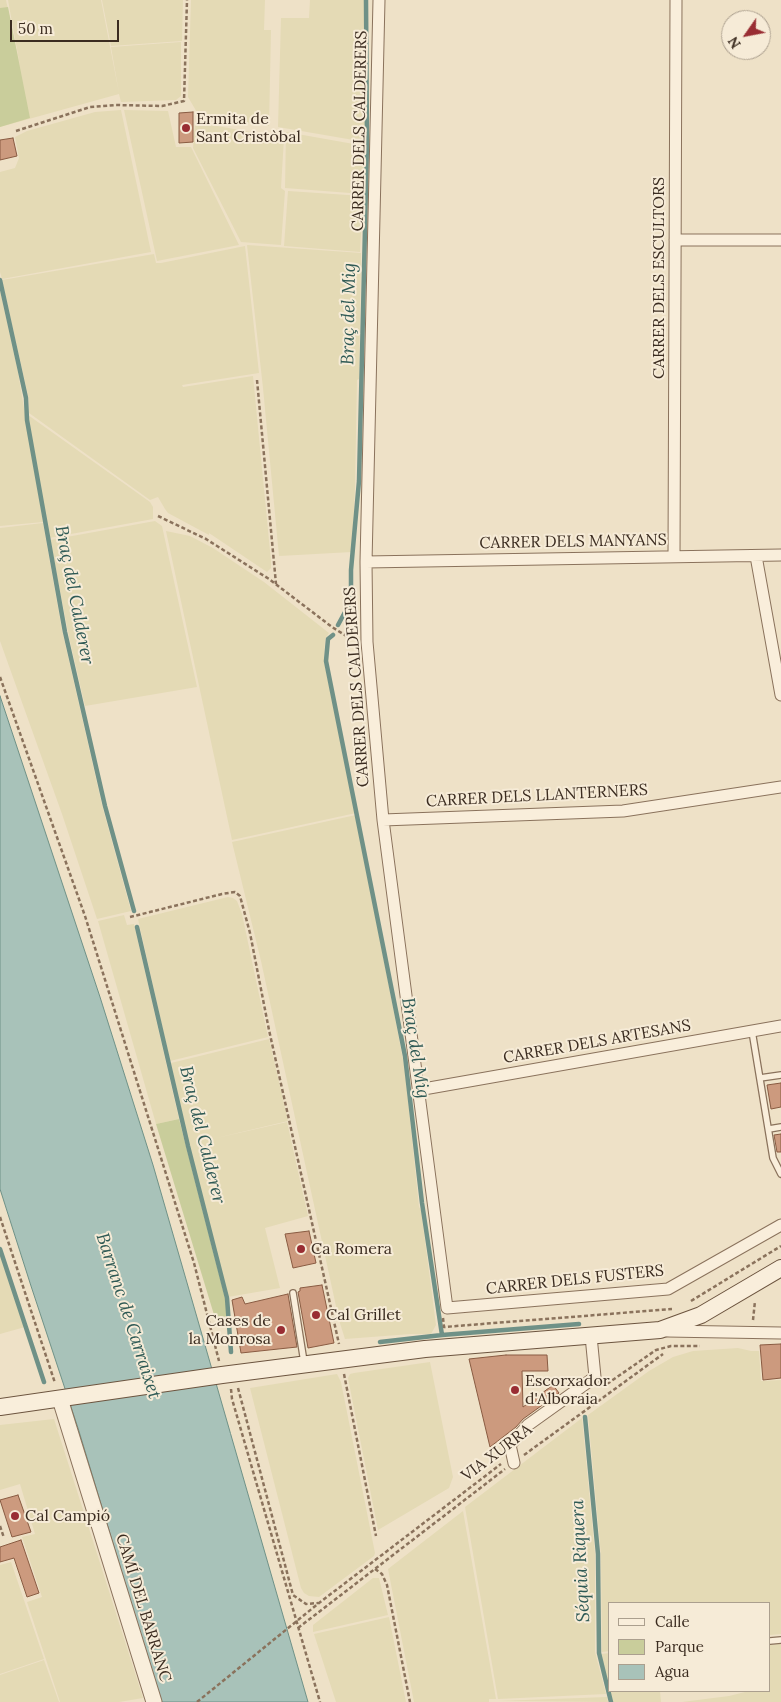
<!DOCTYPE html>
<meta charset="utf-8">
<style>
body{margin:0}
#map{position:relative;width:781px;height:1702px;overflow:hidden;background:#eee1c7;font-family:Lora,serif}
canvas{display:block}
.legend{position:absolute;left:608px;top:1602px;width:162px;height:90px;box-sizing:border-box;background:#f6ebd7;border:1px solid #ab9f8e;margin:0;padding:6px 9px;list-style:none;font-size:15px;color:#3b2c20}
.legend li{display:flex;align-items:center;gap:10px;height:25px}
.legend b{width:25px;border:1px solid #ab9f8e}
.north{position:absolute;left:721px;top:10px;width:50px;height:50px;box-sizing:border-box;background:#f6ebd7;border:1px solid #ab9f8e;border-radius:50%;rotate:237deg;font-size:14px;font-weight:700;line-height:20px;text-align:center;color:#3b2c20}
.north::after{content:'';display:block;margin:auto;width:18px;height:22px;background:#992d33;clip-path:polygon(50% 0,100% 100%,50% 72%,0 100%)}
.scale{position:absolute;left:10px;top:20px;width:109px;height:22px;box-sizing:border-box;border:2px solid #3b2c20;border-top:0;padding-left:6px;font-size:15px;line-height:18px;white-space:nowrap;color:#3b2c20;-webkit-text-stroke:4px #f6ebd7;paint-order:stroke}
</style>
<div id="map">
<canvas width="781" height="1702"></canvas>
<ul class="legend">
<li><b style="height:6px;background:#f9eedb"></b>Calle</li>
<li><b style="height:14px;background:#c9cd9b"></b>Parque</li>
<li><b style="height:14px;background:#a8c2b9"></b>Agua</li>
</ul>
<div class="north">N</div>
<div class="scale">50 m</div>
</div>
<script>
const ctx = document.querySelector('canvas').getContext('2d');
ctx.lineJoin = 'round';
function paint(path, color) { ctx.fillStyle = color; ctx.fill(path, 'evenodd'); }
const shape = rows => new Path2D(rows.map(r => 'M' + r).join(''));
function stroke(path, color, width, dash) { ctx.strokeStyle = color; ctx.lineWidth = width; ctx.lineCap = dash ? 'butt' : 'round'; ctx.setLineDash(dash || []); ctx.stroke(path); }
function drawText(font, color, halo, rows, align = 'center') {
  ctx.font = font + ' Lora,serif'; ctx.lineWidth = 4; ctx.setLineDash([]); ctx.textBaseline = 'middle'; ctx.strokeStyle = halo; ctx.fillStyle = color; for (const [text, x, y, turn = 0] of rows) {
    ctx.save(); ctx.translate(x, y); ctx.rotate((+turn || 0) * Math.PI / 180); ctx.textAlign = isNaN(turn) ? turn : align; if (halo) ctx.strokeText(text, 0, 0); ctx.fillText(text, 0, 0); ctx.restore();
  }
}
const farmland = shape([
 [0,0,6,0,20,66,8,0,101,0,119,93,111,47,181,42,181,96,176,100,121,102,119,94,0,127],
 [102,0,183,0,182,41,111,46],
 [191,0,265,0,264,30,271,30,269,126,198,114,188,97],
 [310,0,364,0,365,142,278,127,281,18,309,18],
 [121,110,151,252,2,279,0,272,0,172,15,168,19,158,15,137,27,131,95,112],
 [124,110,168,111,176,147,191,147,239,245,157,261],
 [195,122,284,138,281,188,285,191,281,245,241,242,193,148],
 [286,132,365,146,363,194,285,188],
 [288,191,363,196,360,252,284,246],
 [247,245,361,253,359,379,357,380,355,488,352,552,279,556,263,388],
 [245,246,259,373,182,385,183,387,253,376,271,561,271,568,267,572,209,533,209,535,168,513,165,509,158,497,150,500,29,413,29,400,2,280,154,254,156,263,161,263],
 [0,290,18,372,43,522,0,526],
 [28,415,150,502,153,507,153,519,49,538],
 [155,521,162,526,197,687,85,706,69,637,50,540],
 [43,523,62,630,102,805,131,911,97,919,62,814,0,641,0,528],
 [166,531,190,536,213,548,264,582,329,633,325,639,324,661,356,813,232,840],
 [356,815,405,1070,419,1207,421,1210,436,1325,431,1334,411,1334,345,1339,339,1320,261,961,232,842],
 [228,897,233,898,237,901,242,914,268,1037,170,1061,138,919],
 [124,915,127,925,134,924,179,1119,156,1124,98,921],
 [269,1039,288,1121,212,1139,287,1122,308,1216,265,1228,280,1288,228,1297,189,1145,171,1063],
 [0,1255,25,1327,0,1334],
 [738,1348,751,1351,759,1351,761,1381,781,1380,781,1634,770,1635,770,1603,610,1603,610,1651,602,1652,601,1555,588,1415,649,1371,673,1357,693,1351],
 [430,1362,453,1477,449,1488,378,1530,348,1378,350,1374,354,1373],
 [337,1374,341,1382,375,1553,374,1556,319,1597,309,1596,304,1593,301,1588,250,1388],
 [582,1418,595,1554,595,1652,606,1694,498,1699,465,1507],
 [54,1419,93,1541,143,1698,119,1702,60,1702,27,1602,42,1597,22,1537,35,1534,20,1484,0,1490,0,1425],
 [463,1511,496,1699,489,1699,489,1702,414,1702,388,1569],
 [11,1562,44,1659,0,1674,0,1565],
 [373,1578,379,1578,388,1615,313,1632,313,1625],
 [389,1617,406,1702,336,1702,314,1634],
 [781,1644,781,1702,682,1702,729,1696,745,1692,745,1691,770,1691,770,1645],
 [610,1653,610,1689,601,1654],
 [44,1660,59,1702,0,1702,0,1675],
 [610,1691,660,1691,661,1702,613,1702],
 [607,1697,608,1702,498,1701]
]);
const green = shape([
 [8,7,30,118,0,127,0,8],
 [179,1119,225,1298,228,1316,215,1318,156,1124]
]);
const water = shape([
 [0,696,100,997,153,1165,308,1702,161,1702,78,1428,31,1286,0,1189,0,696]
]);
const stream = shape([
 [0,280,26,398,27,420,65,632,105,806,134,911],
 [338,625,351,601,351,570,359,481,367,144,366,0],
 [333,635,328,639,326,661,405,1056,422,1203,442,1335,579,1324],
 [137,927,188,1146,227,1298,231,1352],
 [0,1249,44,1382],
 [380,1342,442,1335],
 [585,1417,598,1554,599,1653,611,1702]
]);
const building = shape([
 [193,112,193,142,179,143,179,113,193,112],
 [13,138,17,156,0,160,0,140,13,138],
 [781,1083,781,1107,771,1109,767,1085,781,1083],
 [781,1134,781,1152,777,1152,774,1135,781,1134],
 [309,1231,316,1263,293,1268,285,1234,309,1231],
 [322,1285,334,1343,308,1348,298,1292,300,1291,300,1288,322,1285],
 [288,1294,297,1347,241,1353,232,1300,242,1297,245,1304,288,1294],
 [781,1344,781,1378,763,1380,760,1345,781,1344],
 [506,1355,547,1355,548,1371,522,1371,523,1407,553,1385,559,1393,523,1419,516,1427,490,1447,469,1359,506,1355],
 [18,1495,31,1532,12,1537,0,1500,18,1495],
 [21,1540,39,1593,27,1597,14,1558,0,1562,0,1547,21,1540]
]);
const path = shape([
 [16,131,90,107,116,105,162,106,184,101,187,0],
 [257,380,276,584],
 [158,516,206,539,269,579,332,627,348,637,354,638],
 [0,677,85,916,194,1263,219,1361],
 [130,917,222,894,235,892,240,896,250,933,269,1030,339,1344],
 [0,1217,55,1383],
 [691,1301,781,1246],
 [443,1318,444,1327,672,1309],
 [753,1320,755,1301],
 [344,1374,376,1536],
 [607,1384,656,1350,671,1346,700,1346],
 [238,1388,293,1595,306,1604,318,1603],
 [231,1389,232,1399,320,1702],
 [524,1455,663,1354],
 [0,1526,4,1538],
 [375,1569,382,1574,387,1585,410,1702],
 [298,1628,505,1469],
 [197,1702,319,1603,501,1464]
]);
const service = shape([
 [752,1031,773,1158,781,1174],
 [760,1078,781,1075],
 [769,1129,781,1127],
 [293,1293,304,1362],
 [770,1641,781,1640]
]);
const minor = shape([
 [379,0,366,562,367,642,383,820,447,1308,668,1289,781,1225],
 [675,240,781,240],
 [756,556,781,695],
 [674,557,676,0],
 [366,562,781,555],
 [383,820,623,811,781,787],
 [418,1090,781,1026],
 [667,1331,781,1333],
 [514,1463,510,1445,528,1425,595,1377,591,1336]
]);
const tertiary = shape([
 [60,1399,154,1702]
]);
const secondary = shape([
 [0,1407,222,1375,425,1349,660,1330,701,1315,781,1268]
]);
const markers = [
 [186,128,5,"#992d33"],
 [301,1249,5,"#992d33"],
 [316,1315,5,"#992d33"],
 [281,1330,5,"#992d33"],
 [515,1390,5,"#992d33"],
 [15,1516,5,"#992d33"]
];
const poiNames = [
 ["Ermita de",196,119],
 ["Sant Cristòbal",196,137],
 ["Ca Romera",311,1249],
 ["Cal Grillet",326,1315],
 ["Cases de",271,1321,"right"],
 ["la Monrosa",271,1339,"right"],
 ["Escorxador",525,1381],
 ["d'Alboraia",525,1399],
 ["Cal Campió",25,1516]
];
const streetNames = [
 ["CARRER DELS CALDERERS",360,131,-89],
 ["CARRER DELS ESCULTORS",659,278,-90],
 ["CARRER DELS MANYANS",573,542,-1],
 ["CARRER DELS CALDERERS",357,687,-94],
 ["CARRER DELS LLANTERNERS",537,796,-3],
 ["CARRER DELS ARTESANS",597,1042,-10],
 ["CARRER DELS FUSTERS",575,1280,-6],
 ["VIA XURRA",497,1453,-37],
 ["CAMÍ DEL BARRANC",143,1608,73]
];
const waterNames = [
 ["Braç del Mig",349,314,-89],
 ["Braç del Calderer",74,595,79],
 ["Braç del Mig",415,1048,81],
 ["Braç del Calderer",202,1135,76],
 ["Barranc de Carraixet",128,1316,72],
 ["Séquia Riquera",581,1561,-93]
];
paint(farmland, '#e4dab5');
paint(green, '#c9cd9b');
paint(water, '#a8c2b9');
stroke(water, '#6f9187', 1);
stroke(stream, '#6f9187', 4.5);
paint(building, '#cc9a7e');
stroke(building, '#895b42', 1);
stroke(service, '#8a725c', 8);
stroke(minor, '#8a725c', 13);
stroke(tertiary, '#8a725c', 17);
stroke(secondary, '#6c543f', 18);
stroke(path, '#8a725c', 2.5, [4, 2.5]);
stroke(service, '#f9eedb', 5.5);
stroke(minor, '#f9eedb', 11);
stroke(tertiary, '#f9eedb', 15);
stroke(secondary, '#f9eedb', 16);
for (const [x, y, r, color] of markers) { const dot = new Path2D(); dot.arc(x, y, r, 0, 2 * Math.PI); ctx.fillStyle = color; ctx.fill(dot); stroke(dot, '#f6ebd7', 2); }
drawText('16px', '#3b2c20', '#f6ebd7', poiNames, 'left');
drawText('16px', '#3b2c20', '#f6ebd7', streetNames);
drawText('italic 18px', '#2f5a55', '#f6ebd7', waterNames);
</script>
